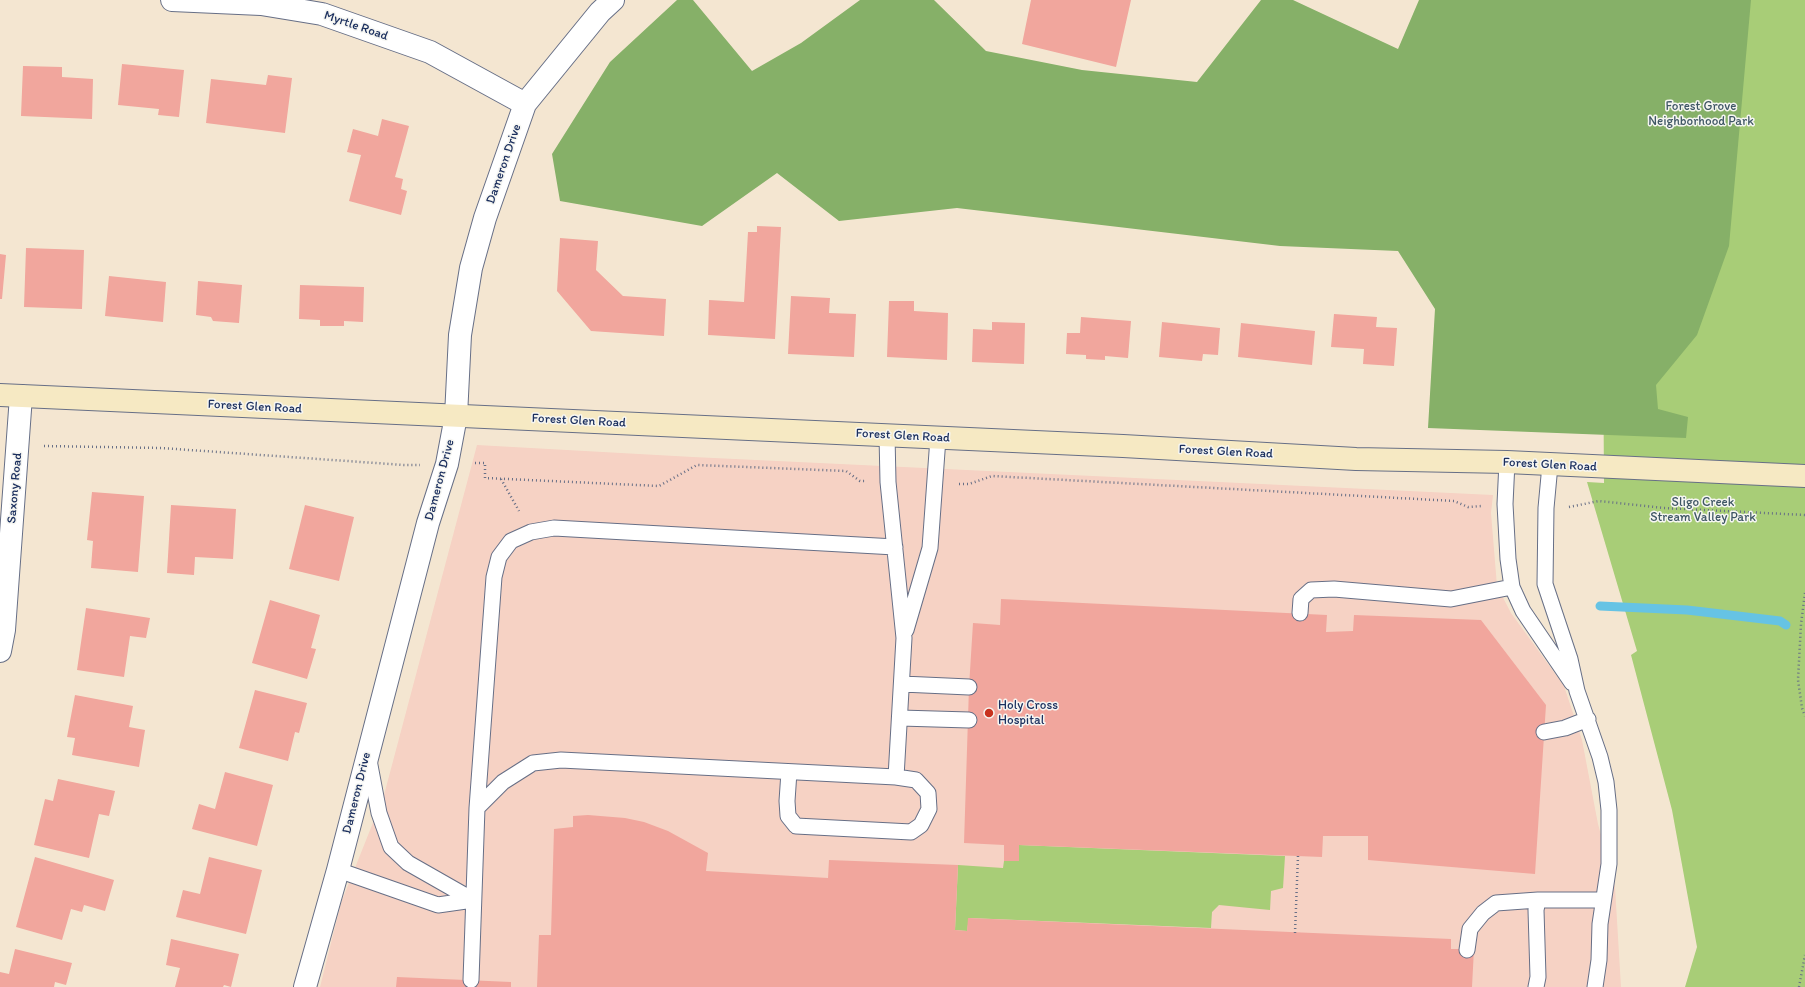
<!DOCTYPE html>
<style>
body{margin:0}
canvas{display:block;background:#f4e6d1}
</style>
<canvas width="1805" height="987"></canvas>
<script>
const ctx = document.querySelector('canvas').getContext('2d');
ctx.lineJoin = 'round';
function paint(path, color) { ctx.fillStyle = color; ctx.fill(path, 'evenodd'); }
const shape = rows => new Path2D(rows.map(r => 'M' + r).join(''));
function stroke(path, color, width, dash) { ctx.strokeStyle = color; ctx.lineWidth = width; ctx.lineCap = dash ? 'butt' : 'round'; ctx.setLineDash(dash || []); ctx.stroke(path); }
function drawText(font, color, halo, rows, align = 'center') {
  ctx.font = font + ' Itim,sans-serif'; ctx.lineWidth = 3; ctx.setLineDash([]); ctx.textBaseline = 'middle'; ctx.strokeStyle = halo; ctx.fillStyle = color; for (const [text, x, y, turn = 0] of rows) {
    ctx.save(); ctx.translate(x, y); ctx.rotate((+turn || 0) * Math.PI / 180); ctx.textAlign = isNaN(turn) ? turn : align; if (halo) ctx.strokeText(text, 0, 0); ctx.fillText(text, 0, 0); ctx.restore();
  }
}
const built = shape([
 [477,445,693,457,1493,495,1491,513,1497,586,1511,613,1564,686,1582,740,1598,824,1615,887,1621,987,320,987,341,903,384,795]
]);
const green = shape([
 [1607,0,1805,0,1805,987,1685,987,1697,947,1672,810,1631,655,1637,651,1587,482,1604,483,1603,336],
 [1019,845,1285,856,1283,888,1271,891,1270,910,1219,905,1212,912,1211,928,969,918,967,931,955,930,958,865,1003,868,1004,861,1019,861]
]);
const forest = shape([
 [677,0,693,0,752,71,801,43,860,0,934,0,986,51,1082,70,1197,82,1261,0,1293,0,1398,49,1419,0,1751,0,1729,246,1697,335,1656,385,1658,409,1688,417,1686,438,1428,428,1435,309,1398,251,1280,246,957,208,839,221,777,173,702,226,560,201,552,154,610,62]
]);
const stream = shape([
 [1600,606,1687,610,1780,621,1786,625]
]);
const building = shape([
 [1031,0,1131,0,1116,67,1022,44],
 [122,64,184,70,179,117,158,115,159,109,118,105],
 [23,66,62,67,62,77,93,79,92,119,21,116],
 [268,75,292,78,285,133,206,123,211,79,266,85],
 [382,119,409,126,395,177,403,179,401,189,407,191,401,215,349,201,361,155,347,152,353,129,378,136],
 [757,226,781,227,775,339,708,335,709,300,744,302,748,232,757,232],
 [560,238,598,241,596,270,623,296,666,299,664,336,591,331,557,291],
 [26,248,84,250,82,309,24,307],
 [0,254,6,255,2,299,0,299],
 [109,276,166,282,163,322,105,316],
 [198,281,242,285,239,323,213,321,211,317,196,315],
 [300,285,364,287,363,322,344,321,344,326,320,326,320,320,299,319],
 [791,296,830,298,829,313,856,314,854,357,788,354],
 [889,301,914,301,914,311,948,313,947,360,887,357],
 [1334,314,1377,317,1376,327,1397,328,1394,366,1363,364,1364,349,1331,347],
 [1081,317,1131,321,1128,358,1105,356,1105,360,1086,359,1086,355,1066,354,1067,333,1080,333],
 [992,322,1025,323,1024,364,972,362,973,329,992,330],
 [1162,322,1220,328,1218,355,1203,354,1202,361,1159,357],
 [1241,323,1315,331,1312,365,1238,357],
 [92,492,144,496,138,572,91,568,93,541,87,540],
 [171,505,236,509,233,559,195,557,194,575,167,573],
 [305,505,354,517,339,581,289,569],
 [1001,599,1327,615,1326,632,1353,631,1354,615,1481,620,1546,705,1535,874,1368,860,1368,836,1323,836,1322,857,1019,845,1019,861,1004,861,1004,845,964,843,969,687,973,623,1000,625],
 [270,600,320,615,311,648,316,649,307,679,252,663],
 [86,608,150,618,146,638,130,636,124,677,77,670],
 [255,690,307,703,299,733,295,732,288,761,239,748],
 [75,695,133,706,129,727,145,730,139,767,72,755,75,738,67,737],
 [225,772,273,785,257,846,192,829,199,804,215,809],
 [58,779,115,791,109,816,99,814,89,858,34,845,45,799,53,801],
 [588,815,625,818,644,822,668,831,708,853,706,871,828,878,829,860,958,865,955,930,967,931,968,918,1451,939,1451,949,1474,949,1472,987,537,987,539,935,551,935,554,829,573,827,573,816],
 [35,857,114,880,105,911,84,905,82,912,71,909,62,940,16,927],
 [209,857,262,870,246,934,176,917,183,890,200,894],
 [171,939,239,954,231,987,224,985,223,987,175,987,180,968,166,965],
 [15,949,72,963,66,985,55,982,54,987,0,987,0,972,9,974],
 [397,977,511,982,511,987,396,987]
]);
const path = shape([
 [44,446,161,448,404,465,420,465],
 [475,463,485,463,485,478,659,486,697,465,846,471,860,481,866,481],
 [501,479,519,511],
 [959,484,969,484,992,476,1454,501,1468,507,1482,506],
 [1569,507,1599,501,1664,508,1805,515],
 [1805,593,1801,624,1798,680,1802,708,1805,716],
 [1295,933,1298,856],
 [1799,987,1805,955]
]);
const lane = shape([
 [887,435,888,482,904,638,896,777],
 [1507,462,1505,504,1508,559,1512,587,1523,611,1572,683],
 [1550,465,1546,508,1545,584,1570,659,1577,691,1600,757,1606,782,1609,810,1609,864,1600,924,1599,960,1595,987],
 [1300,613,1301,599,1311,590,1334,589,1451,599,1512,587],
 [906,630,930,548,938,438],
 [902,684,969,687],
 [900,718,969,720],
 [1544,732,1565,728,1588,719],
 [369,760,379,813,391,847,408,863,473,900],
 [477,808,494,577,499,557,511,541,531,532,554,528,895,547],
 [338,870,438,905,473,900],
 [1467,950,1470,929,1483,913,1496,903,1538,900,1603,900],
 [471,980,477,808,503,782,533,763,561,760,896,777,916,780,928,793,929,809,921,825,911,832,796,826,788,816,787,801,789,772],
 [1536,987,1538,977,1536,910,1538,900]
]);
const street = shape([
 [172,0,261,4,322,14,430,52,525,104],
 [0,651,4,630,21,396],
 [305,987,338,870,428,523,447,464,456,416,460,335,471,268,485,218,525,104,600,12,613,0]
]);
const secondary = shape([
 [0,395,1123,446,1356,459,1507,462,1805,476]
]);
const markers = [
 [989,713,5,"#c8321e"]
];
const streetNames = [
 ["Myrtle Road",356,26,19],
 ["Dameron Drive",504,164,-71],
 ["Forest Glen Road",255,407,3],
 ["Forest Glen Road",579,421,3],
 ["Forest Glen Road",903,436,3],
 ["Forest Glen Road",1226,452,3],
 ["Forest Glen Road",1550,465,3],
 ["Dameron Drive",440,480,-75],
 ["Saxony Road",15,488,-85],
 ["Dameron Drive",357,793,-76]
];
const parkNames = [
 ["Forest Grove",1701,107],
 ["Neighborhood Park",1701,122],
 ["Sligo Creek",1703,503],
 ["Stream Valley Park",1703,518]
];
const poiNames = [
 ["Holy Cross",998,706],
 ["Hospital",998,721]
];
paint(built, '#f6d2c4');
paint(green, '#a8cd77');
paint(forest, '#86b068');
stroke(stream, '#66c3e4', 9);
paint(building, '#f1a69d');
stroke(lane, '#676f86', 17);
stroke(street, '#676f86', 24);
stroke(secondary, '#676f86', 24);
stroke(path, '#676f86', 2.5, [1, 3]);
stroke(lane, '#fff', 15);
stroke(street, '#fff', 22);
stroke(secondary, '#f6e9c3', 22);
for (const [x, y, r, color] of markers) { const dot = new Path2D(); dot.arc(x, y, r, 0, 2 * Math.PI); ctx.fillStyle = color; ctx.fill(dot); stroke(dot, '#f6f6f2', 1.5); }
drawText('13px', '#1b2f5e', '#f6f6f2', streetNames);
drawText('13px', '#3e5664', '#f6f6f2', parkNames);
drawText('13px', '#1b2f5e', '#f6f6f2', poiNames, 'left');
</script>
